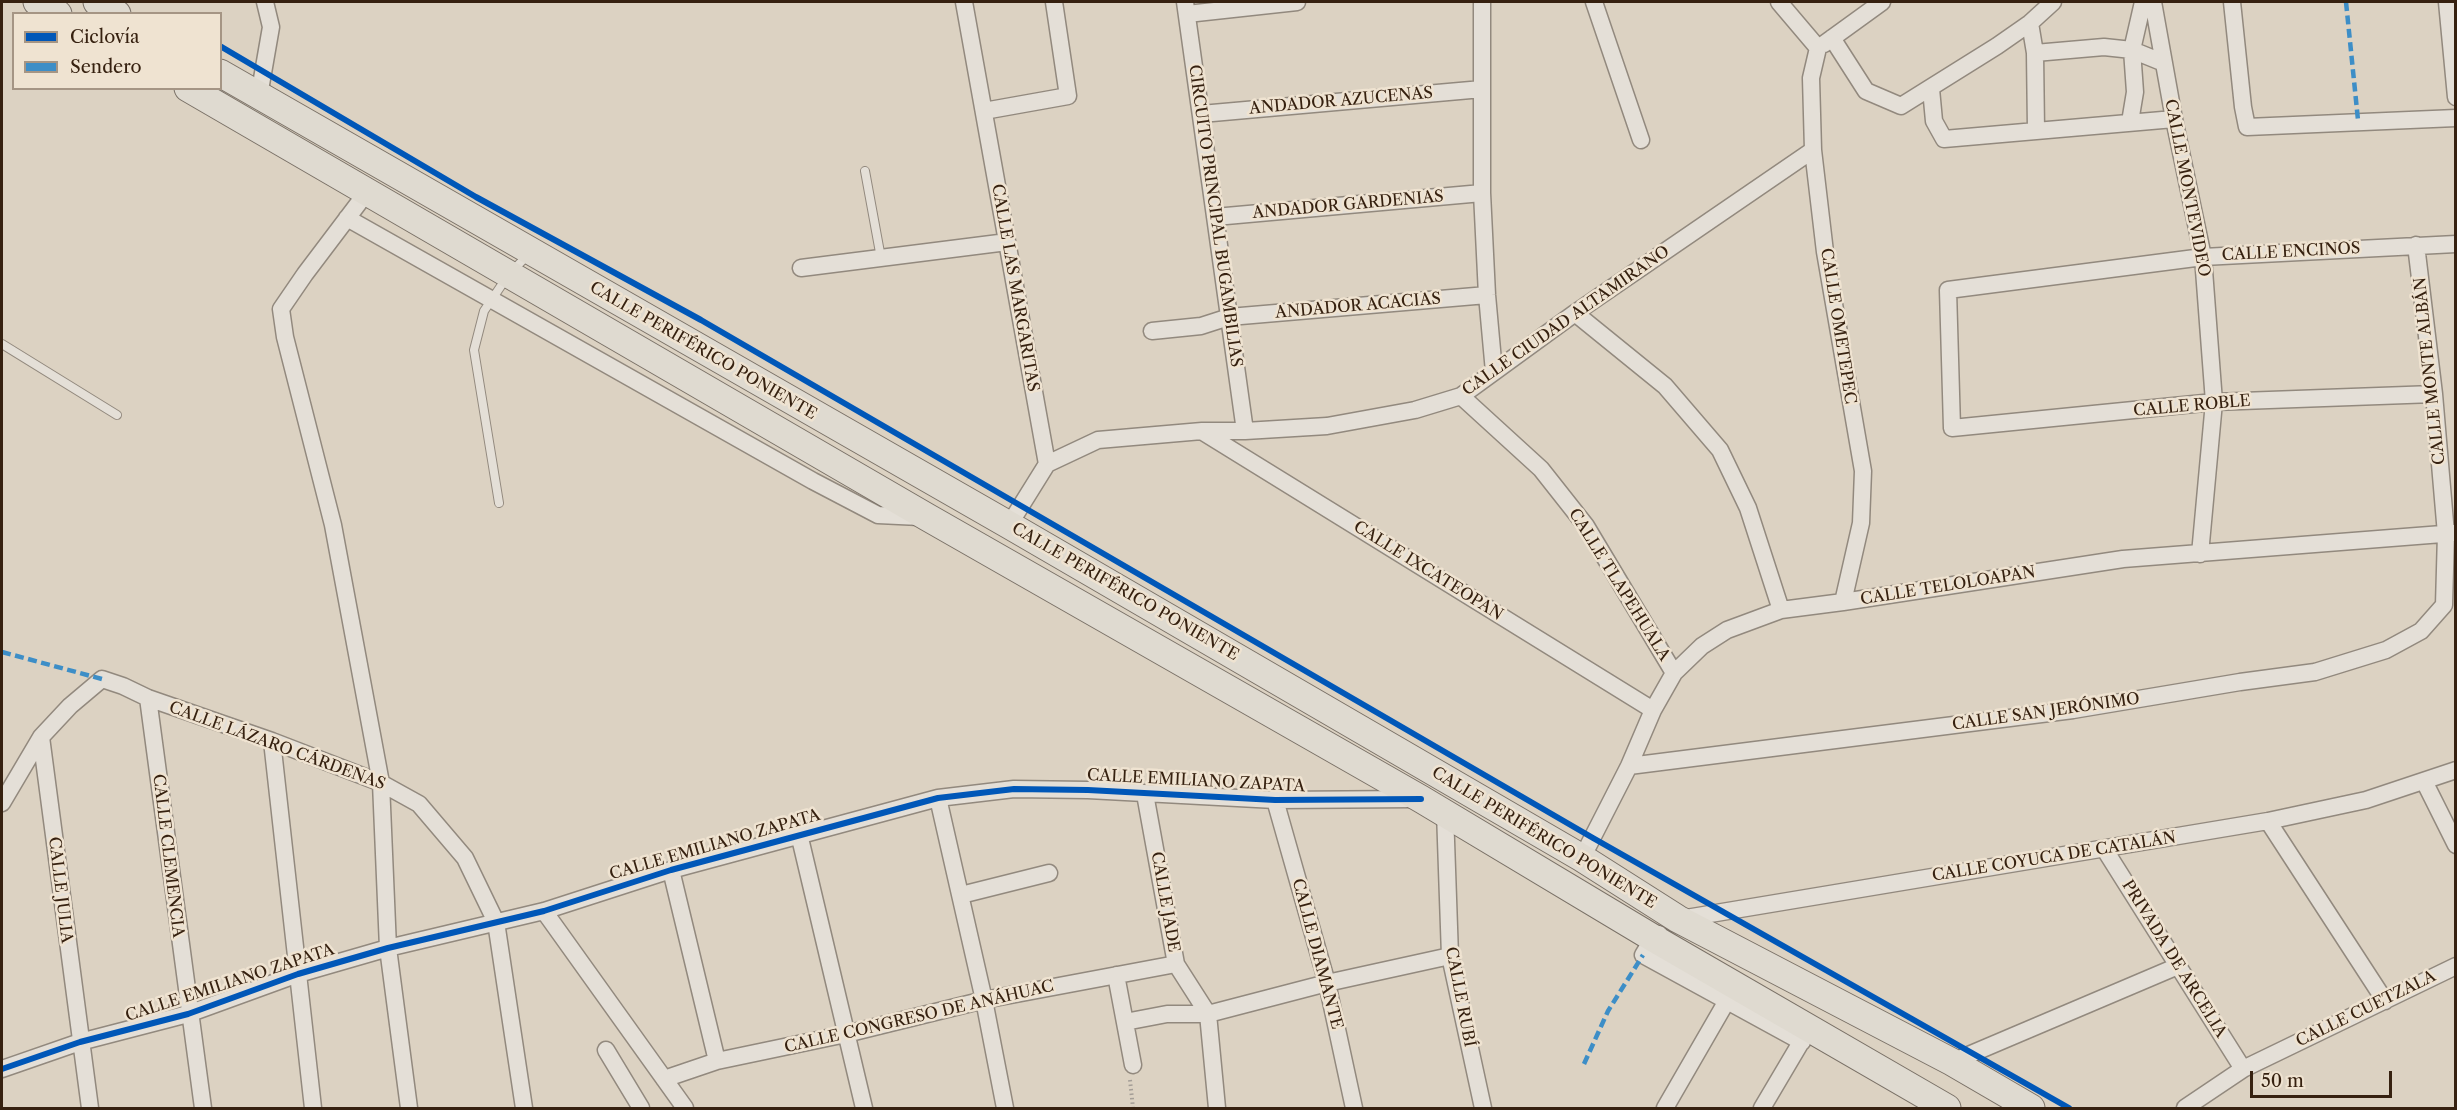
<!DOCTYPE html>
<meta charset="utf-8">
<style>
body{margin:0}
#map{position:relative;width:2457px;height:1110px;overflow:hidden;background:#dcd2c2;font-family:"Libre Caslon Text",serif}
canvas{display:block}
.frame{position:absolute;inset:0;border:3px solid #362110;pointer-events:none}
.legend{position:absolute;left:12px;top:12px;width:210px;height:78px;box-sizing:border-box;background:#efe3d1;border:2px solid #a59584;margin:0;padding:8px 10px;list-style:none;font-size:18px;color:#362110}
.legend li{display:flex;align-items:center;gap:12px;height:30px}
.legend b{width:30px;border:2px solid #a59584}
.scale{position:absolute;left:2250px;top:1071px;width:142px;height:27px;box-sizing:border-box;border:3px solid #362110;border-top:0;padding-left:8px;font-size:18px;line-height:21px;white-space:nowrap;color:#362110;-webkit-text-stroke:4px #efe3d1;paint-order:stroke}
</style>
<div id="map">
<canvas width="2457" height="1110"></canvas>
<div class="frame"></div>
<ul class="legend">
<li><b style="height:8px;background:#0057b8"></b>Ciclovía</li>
<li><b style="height:8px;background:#3d8ec7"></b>Sendero</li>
</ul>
<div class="scale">50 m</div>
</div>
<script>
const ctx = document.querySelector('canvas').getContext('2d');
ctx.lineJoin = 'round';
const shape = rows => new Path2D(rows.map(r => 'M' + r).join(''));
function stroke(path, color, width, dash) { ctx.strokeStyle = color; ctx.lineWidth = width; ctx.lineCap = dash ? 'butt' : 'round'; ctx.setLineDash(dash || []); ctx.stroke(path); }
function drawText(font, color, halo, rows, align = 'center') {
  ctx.font = font + ' "Libre Caslon Text",serif'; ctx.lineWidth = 5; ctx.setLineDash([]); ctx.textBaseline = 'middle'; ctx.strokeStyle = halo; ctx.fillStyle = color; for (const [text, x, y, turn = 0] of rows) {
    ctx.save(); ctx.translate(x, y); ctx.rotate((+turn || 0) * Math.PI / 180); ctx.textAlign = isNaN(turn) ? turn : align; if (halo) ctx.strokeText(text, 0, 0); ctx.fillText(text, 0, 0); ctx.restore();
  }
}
const path = shape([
 [1130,1080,1133,1108]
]);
const lane = shape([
 [865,171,881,258],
 [2,344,117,415],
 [499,503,474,350,484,311,509,274,528,255]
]);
const street = shape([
 [964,2,1047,464],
 [1185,2,1245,431],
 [1482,2,1482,193,1487,295,1494,372],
 [1594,2,1641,140],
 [1779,2,1818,48],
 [2153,2,2174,119,2203,257,2214,402,2200,554],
 [2232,2,2243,107,2247,127,2456,118],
 [2447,2,2456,97],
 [1187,14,1297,2],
 [2030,23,2035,53,2036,130],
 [1832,38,1866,91,1901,106,1997,46,2030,23,2053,2],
 [1824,44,1882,2],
 [1818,48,1811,78,1813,150,1825,252,1863,471,1861,523,1843,602],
 [2035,53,2104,47,2132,50,2164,63],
 [1931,89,1934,121,1944,139,2174,119],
 [259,96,271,27,265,2],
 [984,111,1068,96,1054,2],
 [1201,114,1482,89],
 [2130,122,2135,92,2132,50,2143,2],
 [367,192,305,274,281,309,285,337,333,525,381,783,388,948,409,1108],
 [1215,217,1482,193],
 [347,218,813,481,878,515,920,517],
 [801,268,1007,242],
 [1575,313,1665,386,1720,450,1748,508,1781,610],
 [1152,331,1201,326,1229,317,1487,295],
 [2434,394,2214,402,1952,428,1948,290,2203,257,2456,244],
 [1461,396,1541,469,1586,526,1674,673],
 [1203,432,1653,710],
 [1009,525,1047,464,1098,440,1202,431,1245,431,1327,426,1415,410,1461,396,1575,313,1813,150],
 [148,698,203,1108],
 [41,737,90,1108],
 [272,741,313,1108],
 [1629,766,2073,710,2240,682,2315,672,2386,650,2421,631,2444,605,2446,534,2434,394,2416,245],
 [2424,781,2456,845],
 [1145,794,1176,964,1208,1014,1217,1108],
 [938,798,984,1000,1005,1108],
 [1275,800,1327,983,1354,1108],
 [2,803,41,737,70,706,102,679,123,686,148,698,272,741,381,783,419,804,465,858,496,922,524,1108],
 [1445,812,1450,956,1483,1108],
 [2268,821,2385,1001],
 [799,834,864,1108],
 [2105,850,2243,1069],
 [1582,858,1629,766,1653,710,1674,673,1702,646,1727,630,1781,610,1843,602,2123,559,2455,533],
 [671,870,717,1061],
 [961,895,1049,873],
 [544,911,685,1108],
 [1680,919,2268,821,2366,800,2456,770],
 [1659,934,1653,938,1643,955,1802,1042],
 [1116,975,1133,1065],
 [1125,1022,1167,1014,1208,1014,1327,983,1450,956],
 [606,1050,641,1108],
 [1952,1062,2178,966],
 [2,1069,80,1042,188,1014,298,974,388,948,544,911,671,870,938,798,1014,789,1088,790,1275,800,1416,799],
 [664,1079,717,1061,846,1034,984,1000,1176,964],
 [1665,1108,1732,992],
 [1762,1108,1807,1032],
 [2185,1108,2243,1069,2456,966]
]);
const primary = shape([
 [37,2,58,14],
 [97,2,117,14],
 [220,73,1009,525,1582,858,1678,919,1952,1062,2031,1108],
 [188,88,927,517,1421,799,1653,938,1947,1108]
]);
const quiet = shape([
 [2346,2,2358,120],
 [2,652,102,679],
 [1584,1064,1608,1011,1643,955]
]);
const cycleway = shape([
 [220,46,476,197,701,320,1593,838,2069,1108],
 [2,1069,80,1042,188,1014,298,974,388,948,544,911,671,870,938,798,1014,789,1088,790,1275,800,1421,799]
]);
const streetNames = [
 ["ANDADOR AZUCENAS",1341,101,-5],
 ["CALLE MONTEVIDEO",2187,188,79],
 ["ANDADOR GARDENIAS",1348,205,-5],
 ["CIRCUITO PRINCIPAL BUGAMBILIAS",1215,216,82],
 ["CALLE ENCINOS",2291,252,-3],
 ["CALLE LAS MARGARITAS",1015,288,80],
 ["ANDADOR ACACIAS",1358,306,-5],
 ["CALLE CIUDAD ALTAMIRANO",1566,321,-35],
 ["CALLE OMETEPEC",1838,326,81],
 ["CALLE PERIFÉRICO PONIENTE",703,351,30],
 ["CALLE MONTE ALBÁN",2430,371,-96],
 ["CALLE ROBLE",2192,406,-5],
 ["CALLE IXCATEOPAN",1428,571,32],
 ["CALLE TLAPEHUALA",1619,585,58],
 ["CALLE TELOLOAPAN",1948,586,-9],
 ["CALLE PERIFÉRICO PONIENTE",1125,592,30],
 ["CALLE SAN JERÓNIMO",2046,712,-8],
 ["CALLE LÁZARO CÁRDENAS",277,746,20],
 ["CALLE EMILIANO ZAPATA",1196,781,3],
 ["CALLE PERIFÉRICO PONIENTE",1544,838,31],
 ["CALLE EMILIANO ZAPATA",715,845,-16],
 ["CALLE CLEMENCIA",168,856,83],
 ["CALLE COYUCA DE CATALÁN",2054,857,-9],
 ["CALLE JULIA",60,890,83],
 ["CALLE JADE",1165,902,80],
 ["CALLE DIAMANTE",1317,954,75],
 ["PRIVADA DE ARCELIA",2174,959,58],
 ["CALLE EMILIANO ZAPATA",230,983,-18],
 ["CALLE RUBÍ",1460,997,79],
 ["CALLE CUETZALA",2366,1009,-26],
 ["CALLE CONGRESO DE ANÁHUAC",919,1017,-13]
];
stroke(lane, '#92897e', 10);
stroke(street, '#92897e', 19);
stroke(primary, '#7a7167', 29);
stroke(path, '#a49e97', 4, [1.5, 3]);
stroke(lane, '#e4dfd7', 8);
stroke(street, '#e4dfd7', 16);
stroke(primary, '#dfdad0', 27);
stroke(quiet, '#3d8ec7', 4.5, [9, 4.5]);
stroke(cycleway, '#0057b8', 6);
drawText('16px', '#362110', '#efe3d1', streetNames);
</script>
